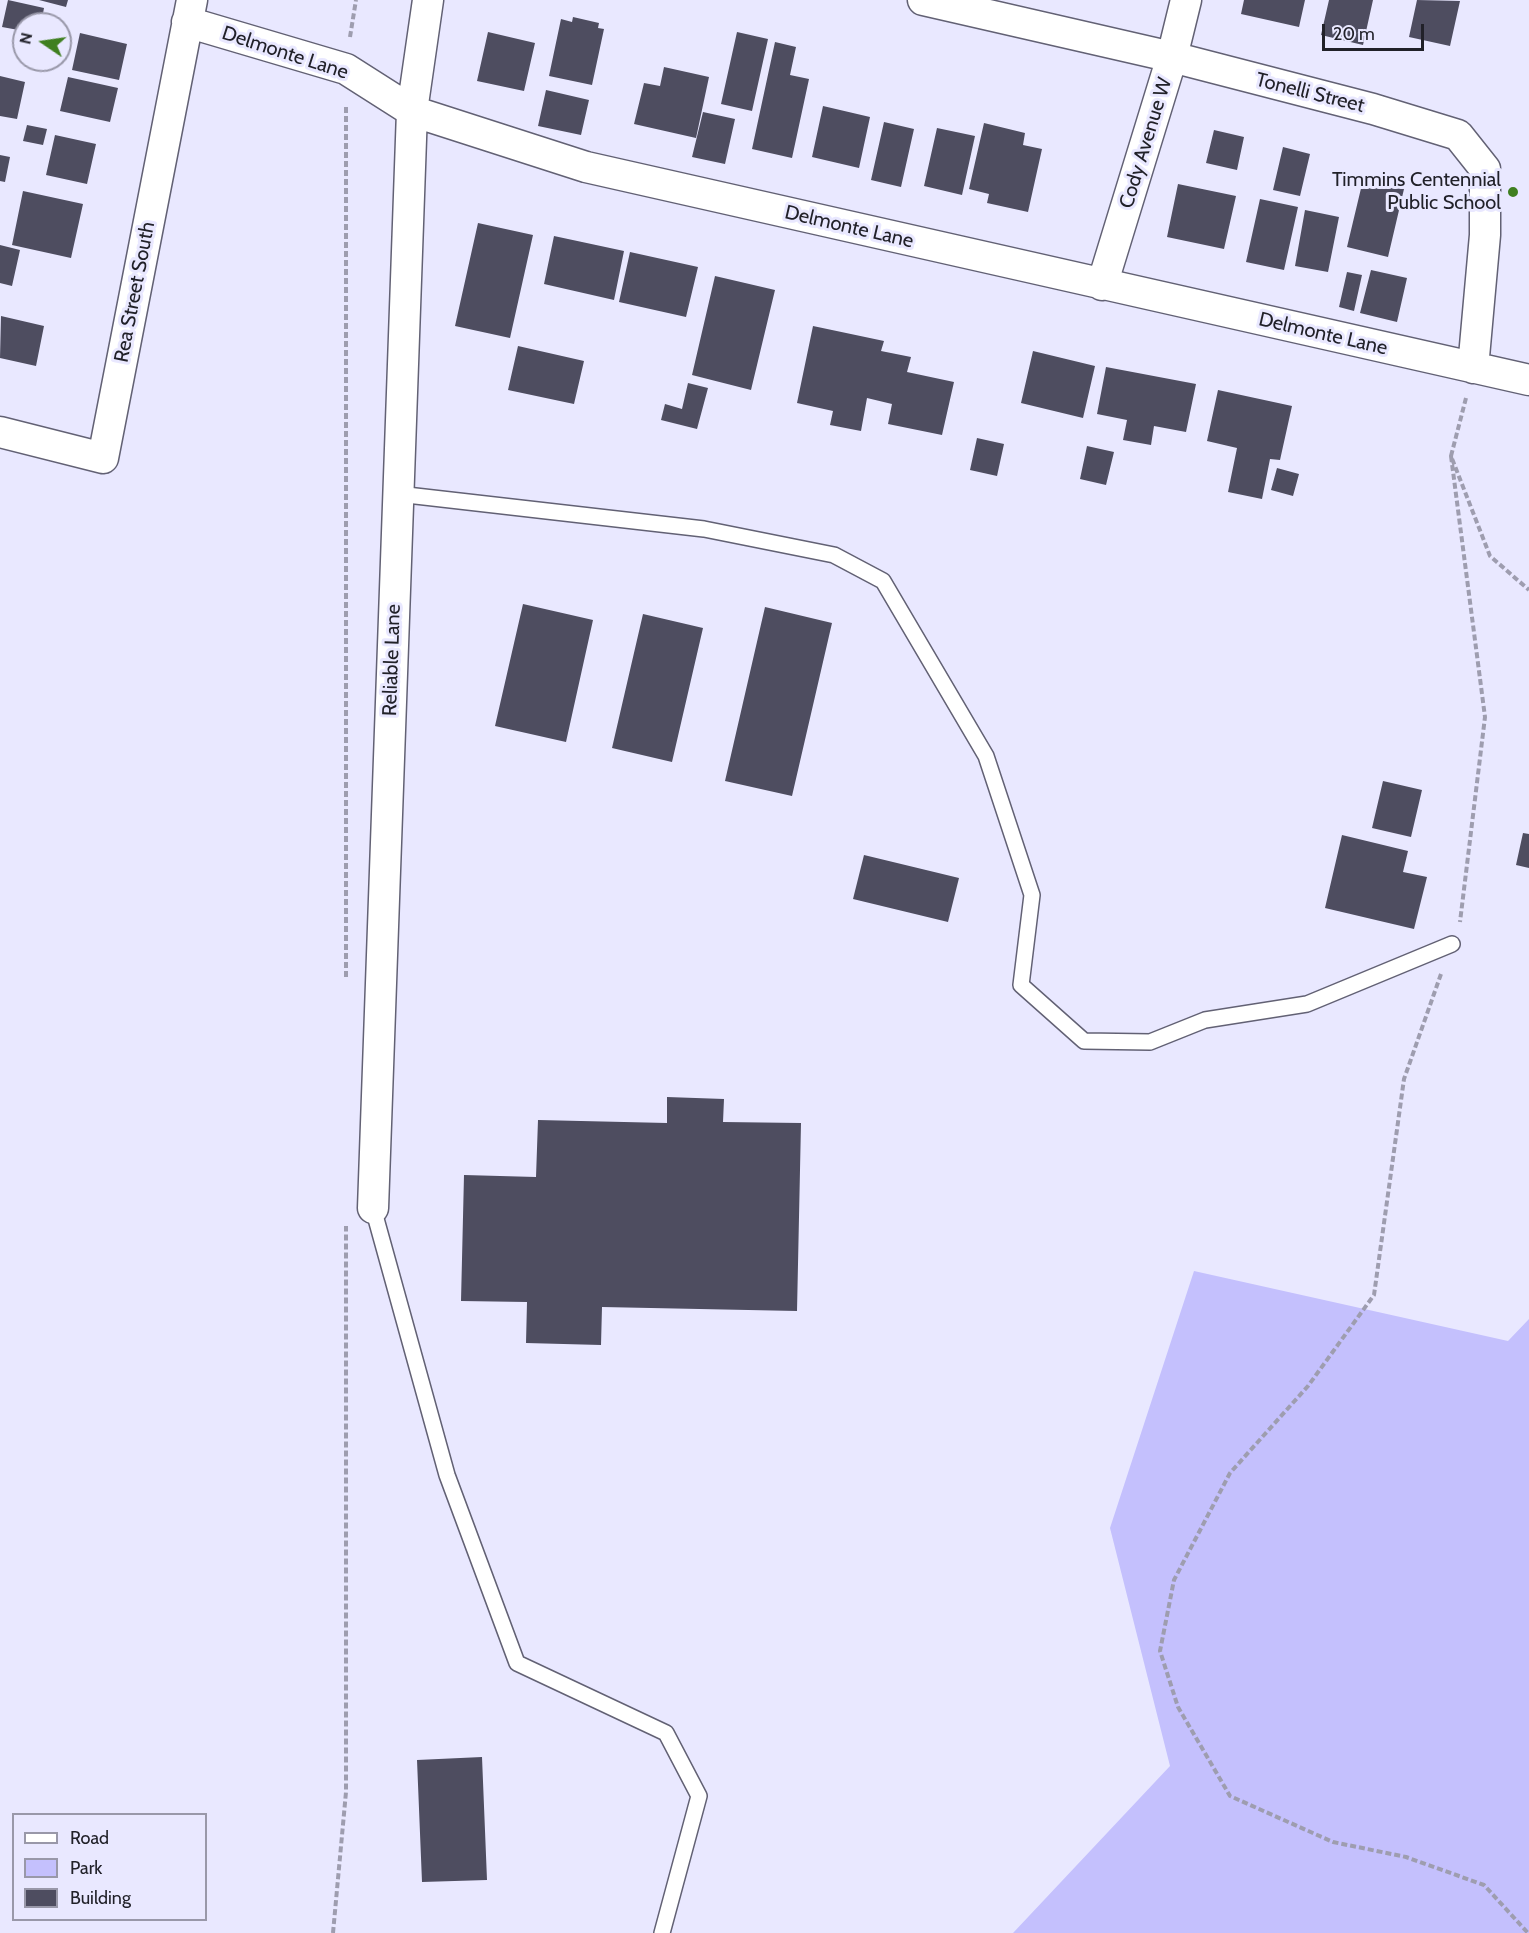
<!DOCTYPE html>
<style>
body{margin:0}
#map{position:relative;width:1529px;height:1933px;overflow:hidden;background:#e9e8ff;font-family:Cabin,sans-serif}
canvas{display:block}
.legend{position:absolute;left:12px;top:1813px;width:195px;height:108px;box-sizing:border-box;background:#e9e8ff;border:2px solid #9998a9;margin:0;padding:8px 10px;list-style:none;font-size:18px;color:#212129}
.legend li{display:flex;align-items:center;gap:12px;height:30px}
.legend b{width:30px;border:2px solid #9998a9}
.north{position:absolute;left:12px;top:12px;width:60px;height:60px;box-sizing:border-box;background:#e9e8ff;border:2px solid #9998a9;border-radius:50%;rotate:283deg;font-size:16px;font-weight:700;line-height:24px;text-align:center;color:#212129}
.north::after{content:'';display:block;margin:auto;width:21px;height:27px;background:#3f7f20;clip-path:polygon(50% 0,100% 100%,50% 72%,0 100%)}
.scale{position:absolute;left:1322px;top:24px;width:102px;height:27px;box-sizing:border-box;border:3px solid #212129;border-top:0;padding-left:8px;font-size:18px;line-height:21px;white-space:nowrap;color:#212129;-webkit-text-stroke:4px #e9e8ff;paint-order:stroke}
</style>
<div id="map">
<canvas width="1529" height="1933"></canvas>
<ul class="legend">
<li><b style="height:8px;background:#fff"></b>Road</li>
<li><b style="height:16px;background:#c4c0fd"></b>Park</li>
<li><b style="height:16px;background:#4e4d60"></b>Building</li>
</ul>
<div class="north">N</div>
<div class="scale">20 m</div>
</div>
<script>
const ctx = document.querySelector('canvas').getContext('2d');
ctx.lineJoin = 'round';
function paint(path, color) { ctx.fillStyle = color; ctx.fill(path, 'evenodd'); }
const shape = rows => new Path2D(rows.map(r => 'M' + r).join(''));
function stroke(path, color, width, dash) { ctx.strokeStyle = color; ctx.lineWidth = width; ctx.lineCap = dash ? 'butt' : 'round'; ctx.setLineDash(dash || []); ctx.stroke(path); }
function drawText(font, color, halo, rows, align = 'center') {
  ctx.font = font + ' Cabin,sans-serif'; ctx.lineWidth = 6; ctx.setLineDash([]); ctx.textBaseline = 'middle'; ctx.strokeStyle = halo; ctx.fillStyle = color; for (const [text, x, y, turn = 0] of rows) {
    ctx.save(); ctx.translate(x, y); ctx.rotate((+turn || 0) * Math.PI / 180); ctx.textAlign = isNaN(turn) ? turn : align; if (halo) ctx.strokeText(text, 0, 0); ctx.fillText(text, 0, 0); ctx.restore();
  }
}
const green = shape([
 [1194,1271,1508,1341,1529,1319,1529,1933,1013,1933,1170,1766,1110,1528]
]);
const building = shape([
 [8,0,44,8,41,24,24,24,24,31,2,27],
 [39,0,68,0,66,7],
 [1244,0,1305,0,1299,27,1241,14],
 [1329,0,1373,0,1363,45,1321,35],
 [1417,0,1460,1,1450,46,1409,37],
 [573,17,599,23,598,28,604,29,592,85,549,76,561,19,572,22],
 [488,32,535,43,524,91,477,81],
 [737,32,768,39,752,111,721,104],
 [80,33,127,44,119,80,72,70],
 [775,42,796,47,790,75,809,79,792,158,752,149],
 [664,67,709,77,696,138,634,124,644,83,660,86],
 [0,76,25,82,17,119,0,116],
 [68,77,118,88,110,122,60,111],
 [546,90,589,100,581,135,538,126],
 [823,106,870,117,859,168,812,157],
 [703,112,735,119,725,164,692,157],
 [884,122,914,129,901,187,871,180],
 [984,123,1025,133,1023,145,1042,149,1028,212,987,203,989,194,969,189],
 [27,125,47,129,43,145,23,141],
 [937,128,975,136,962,195,924,186],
 [1214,130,1244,137,1237,170,1206,163],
 [55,135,96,144,87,184,46,175],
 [1283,147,1310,154,1300,196,1273,190],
 [0,155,10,157,5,182,0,181],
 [1363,180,1404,189,1388,257,1347,247],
 [1178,184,1236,196,1224,249,1167,237],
 [23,191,83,204,71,258,12,245],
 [1260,199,1298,207,1284,270,1246,262],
 [1305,210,1339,217,1328,272,1295,266],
 [478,223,533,235,510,338,455,326],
 [554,236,624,251,614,300,544,284],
 [0,245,20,250,12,286,0,283],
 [630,252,698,267,686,317,619,302],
 [1371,270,1407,278,1397,322,1360,313],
 [1347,272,1362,275,1354,311,1339,307],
 [715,276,775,290,751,390,692,375],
 [1,316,44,326,36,366,0,358],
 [813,326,884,341,881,351,911,357,907,372,954,382,942,435,888,424,892,404,867,398,861,431,830,425,833,411,797,403],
 [518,346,584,361,574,404,508,390],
 [1033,351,1095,366,1083,418,1021,403],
 [1106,367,1196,384,1186,432,1154,426,1151,445,1123,440,1127,420,1097,414],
 [688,383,708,388,697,429,661,420,665,404,682,409],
 [1218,390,1292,406,1280,460,1270,459,1262,499,1228,492,1237,448,1207,441],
 [977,438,1004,444,997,476,970,470],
 [1087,446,1114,452,1106,485,1080,479],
 [1277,468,1299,474,1293,496,1271,490],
 [523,604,593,620,566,742,495,726],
 [765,607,832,623,792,796,725,781],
 [643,614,703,628,672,762,612,748],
 [1383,781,1422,790,1411,837,1372,828],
 [1523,833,1529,834,1529,868,1516,865],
 [1342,835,1408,851,1403,872,1427,877,1414,929,1325,908],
 [864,855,959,878,948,922,853,899],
 [667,1097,724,1099,723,1122,801,1123,797,1311,602,1307,601,1345,526,1343,527,1302,461,1301,464,1175,536,1177,538,1120,667,1123],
 [482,1757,487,1880,422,1882,417,1760]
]);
const path = shape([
 [350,37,356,0],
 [346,107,346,979],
 [1466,398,1451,456,1490,556,1529,590],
 [1451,456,1485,717,1460,922],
 [1441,974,1404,1079,1374,1295,1308,1386,1230,1473,1174,1580,1160,1651,1178,1707,1230,1796,1333,1842,1406,1857,1484,1885,1528,1933],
 [333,1933,346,1792,346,1226]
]);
const service = shape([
 [398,494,704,529,834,555,883,581,986,756,1032,895,1021,985,1084,1041,1150,1042,1205,1020,1307,1004,1452,944],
 [373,1208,447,1475,517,1663,666,1733,699,1796,662,1933]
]);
const minor = shape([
 [923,0,1172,57,1373,109,1458,135,1485,169,1485,235,1473,368],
 [187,22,346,69,412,111,586,167,1529,380],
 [1102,285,1172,57,1186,0],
 [0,432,103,458,192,0],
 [373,1208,412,111,428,0]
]);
const markers = [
 [1513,192,6,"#3f7f20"]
];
const streetNames = [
 ["Delmonte Lane",285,53,18],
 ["Tonelli Street",1310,93,14],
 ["Cody Avenue W",1146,143,-73],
 ["Delmonte Lane",849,227,13],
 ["Rea Street South",135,292,-79],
 ["Delmonte Lane",1323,334,13],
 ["Reliable Lane",392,660,-88]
];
const poiNames = [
 ["Timmins Centennial",1501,180],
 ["Public School",1501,203]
];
paint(green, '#c4c0fd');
paint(building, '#4e4d60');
stroke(service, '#626174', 18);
stroke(minor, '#626174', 33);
stroke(path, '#9e9daf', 4, [6, 3]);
stroke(service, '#fff', 15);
stroke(minor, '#fff', 30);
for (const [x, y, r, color] of markers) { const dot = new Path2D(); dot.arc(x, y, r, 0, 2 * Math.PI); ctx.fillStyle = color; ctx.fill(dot); stroke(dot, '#e9e8ff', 2); }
drawText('20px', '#212129', '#e9e8ff', streetNames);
drawText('20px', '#212129', '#e9e8ff', poiNames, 'right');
</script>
